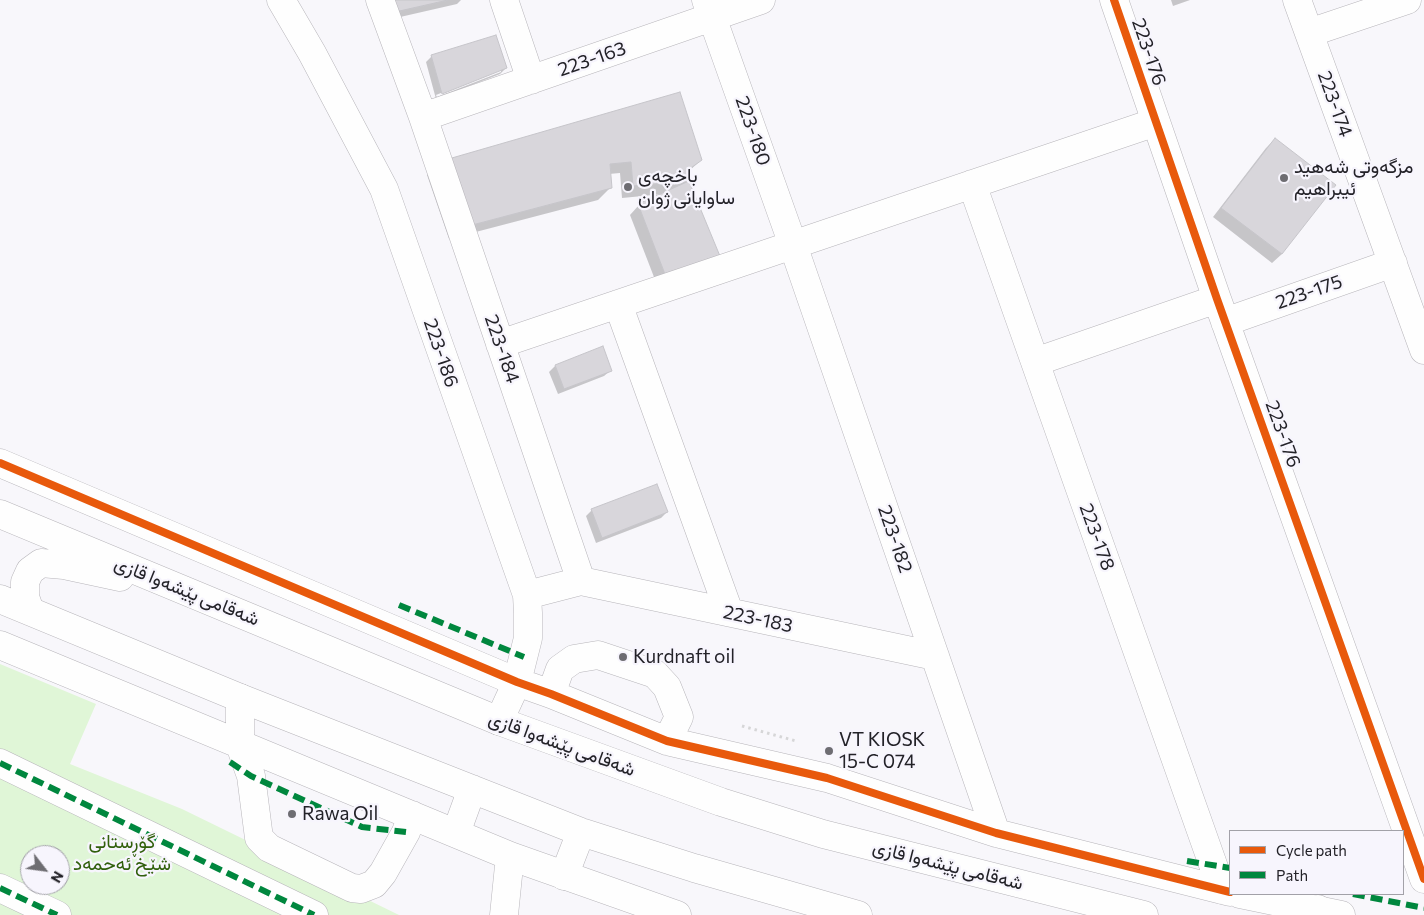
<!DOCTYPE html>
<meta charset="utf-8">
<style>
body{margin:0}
#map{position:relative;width:1424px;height:915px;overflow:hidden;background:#f8f7fb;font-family:Commissioner,sans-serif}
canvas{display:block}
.legend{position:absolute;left:1229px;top:830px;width:175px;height:65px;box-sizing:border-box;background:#f7f5fd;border:1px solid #a2a1a8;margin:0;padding:6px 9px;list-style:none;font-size:15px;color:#232228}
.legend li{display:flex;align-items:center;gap:10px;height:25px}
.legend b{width:25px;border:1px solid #a2a1a8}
.north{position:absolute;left:20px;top:845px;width:50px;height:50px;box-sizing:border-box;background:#f7f5fd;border:1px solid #a2a1a8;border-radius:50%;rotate:120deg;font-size:14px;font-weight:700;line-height:20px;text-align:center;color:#232228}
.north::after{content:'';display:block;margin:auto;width:18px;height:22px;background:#6e6d72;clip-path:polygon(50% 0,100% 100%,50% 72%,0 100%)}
</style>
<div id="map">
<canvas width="1424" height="915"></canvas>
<ul class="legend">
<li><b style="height:6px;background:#e8590c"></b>Cycle path</li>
<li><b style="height:6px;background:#00873e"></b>Path</li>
</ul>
<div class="north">N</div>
</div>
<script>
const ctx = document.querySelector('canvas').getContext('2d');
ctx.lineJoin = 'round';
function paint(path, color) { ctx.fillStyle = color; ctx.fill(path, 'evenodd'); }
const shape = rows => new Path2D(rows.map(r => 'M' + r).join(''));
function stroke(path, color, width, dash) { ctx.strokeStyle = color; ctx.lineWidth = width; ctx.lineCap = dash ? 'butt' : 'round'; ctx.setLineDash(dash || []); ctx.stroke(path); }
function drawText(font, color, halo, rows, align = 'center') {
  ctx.font = font + ' Commissioner,Vazirmatn,sans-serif'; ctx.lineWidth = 4.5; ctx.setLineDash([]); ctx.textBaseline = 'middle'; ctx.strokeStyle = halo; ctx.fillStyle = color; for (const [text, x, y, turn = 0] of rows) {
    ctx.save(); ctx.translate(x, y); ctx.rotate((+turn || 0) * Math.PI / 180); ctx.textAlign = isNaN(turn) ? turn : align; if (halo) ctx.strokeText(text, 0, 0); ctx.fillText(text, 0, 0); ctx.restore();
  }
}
const green = shape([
 [0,664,96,704,70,764,182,809,399,915,0,915],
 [30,855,60,855,60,885,30,885]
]);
const shadow = shape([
 [385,0,461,0,457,4,387,20],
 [1171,0,1190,0,1173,6],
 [432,56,506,68,500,74,436,99,426,62],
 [501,69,501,72,437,97,436,95],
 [1275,139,1282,254,1272,263,1213,217,1266,148],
 [701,160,687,173,688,182,720,261,659,290,630,215,639,205,664,194,622,198,620,173,609,174,610,188,598,200,449,239,427,175,439,164],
 [602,348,610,371,604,376,558,394,549,372,555,366],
 [592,510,667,512,661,518,596,543,586,516]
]);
const building = shape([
 [395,0,448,0,395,12,395,0],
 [496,35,507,68,442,94,431,55,496,35],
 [680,92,702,160,688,170,689,181,633,186,631,162,610,164,612,188,461,228,438,162,680,92],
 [1275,138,1336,185,1282,254,1221,208,1275,138],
 [689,181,722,261,668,282,638,204,689,181],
 [603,346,612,371,564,389,555,365,603,346],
 [657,484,668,512,602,538,591,509,657,484]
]);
const path = shape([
 [742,726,796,741]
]);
const minor = shape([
 [281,0,312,53,384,189,527,595,528,613,528,638,517,682,499,721],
 [380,0,423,117,581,581],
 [504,0,531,80],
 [706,0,793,245,996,833],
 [1114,0,1217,299,1424,879],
 [1297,0,1424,350],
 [1309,33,1407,0],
 [423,117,761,0],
 [972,184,1222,890],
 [618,304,729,612],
 [1225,322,1393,263],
 [500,344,1156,122],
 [1035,362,1217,299],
 [0,463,517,682,551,694,667,741,827,778,996,833,1230,892],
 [527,595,581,581,935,656],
 [0,645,510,856,677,915],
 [551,694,560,669,574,659,598,655,655,674,667,687,679,717,667,741],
 [240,698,240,745,251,776,259,838,269,848,352,888,361,889,374,884,383,873,406,832,412,815],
 [0,763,314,915],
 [0,888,57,915],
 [1240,894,1341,915],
 [504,915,510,856]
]);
const highway = shape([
 [0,514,499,721,721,802,823,834,1144,915],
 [0,599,240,698,581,832,694,868,858,915],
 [30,611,25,597,25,582,30,571,41,563,64,565,120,577],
 [456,833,472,789],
 [564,876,581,832],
 [1316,915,1318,909]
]);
const quiet = shape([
 [399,605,524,657],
 [230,762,251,776,362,827,406,832],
 [0,763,314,915],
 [1187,861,1230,868],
 [0,888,57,915],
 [1353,894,1424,908]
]);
const cycleway = shape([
 [1114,0,1217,299,1424,879],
 [0,463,517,682,551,694,667,741,827,778,996,833,1230,892]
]);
const markers = [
 [1284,178,5,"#6e6d72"],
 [628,187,5,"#6e6d72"],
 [623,657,5,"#6e6d72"],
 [829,751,5,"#6e6d72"],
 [292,814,5,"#6e6d72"]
];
const streetNames = [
 ["223-176",1149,52,71],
 ["223-163",592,59,-19],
 ["223-174",1335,104,70],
 ["223-180",753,131,71],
 ["223-175",1309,292,-19],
 ["223-184",502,349,71],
 ["223-186",441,353,71],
 ["223-176",1283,434,70],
 ["223-178",1097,537,70],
 ["223-182",895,539,71],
 ["شەقامی پێشەوا قازی",187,591,22],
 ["223-183",758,619,12],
 ["شەقامی پێشەوا قازی",562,744,20],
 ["شەقامی پێشەوا قازی",948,865,14]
];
const poiNames = [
 ["مزگەوتی شەهید",1294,167],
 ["ئیبراهیم",1294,189],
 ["باخچەی",638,176],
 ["ساوایانی ژوان",638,198],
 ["Kurdnaft oil",633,657],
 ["VT KIOSK",839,740],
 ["15-C 074",839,762],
 ["Rawa Oil",302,814]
];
const parkNames = [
 ["گۆڕستانی",122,842],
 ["شێخ ئەحمەد",122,864]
];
paint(green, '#e0f6d7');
paint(shadow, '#0003');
paint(building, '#d8d6db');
stroke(building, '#c6c5ca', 1);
stroke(minor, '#b7b5ba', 29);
stroke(highway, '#b7b5ba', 29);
stroke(path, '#d6d6d7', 3, [2.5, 4]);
stroke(minor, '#fefefe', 28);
stroke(highway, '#fefefe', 28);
stroke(quiet, '#00873e', 6, [12, 6]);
stroke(cycleway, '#e8590c', 8);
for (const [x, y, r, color] of markers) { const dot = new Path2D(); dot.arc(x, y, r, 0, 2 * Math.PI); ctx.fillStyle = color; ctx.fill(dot); stroke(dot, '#f7f5fd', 2); }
drawText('19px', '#232228', '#f7f5fd', streetNames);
drawText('19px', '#232228', '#f7f5fd', poiNames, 'left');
drawText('19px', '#31600c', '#f7f5fd', parkNames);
</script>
